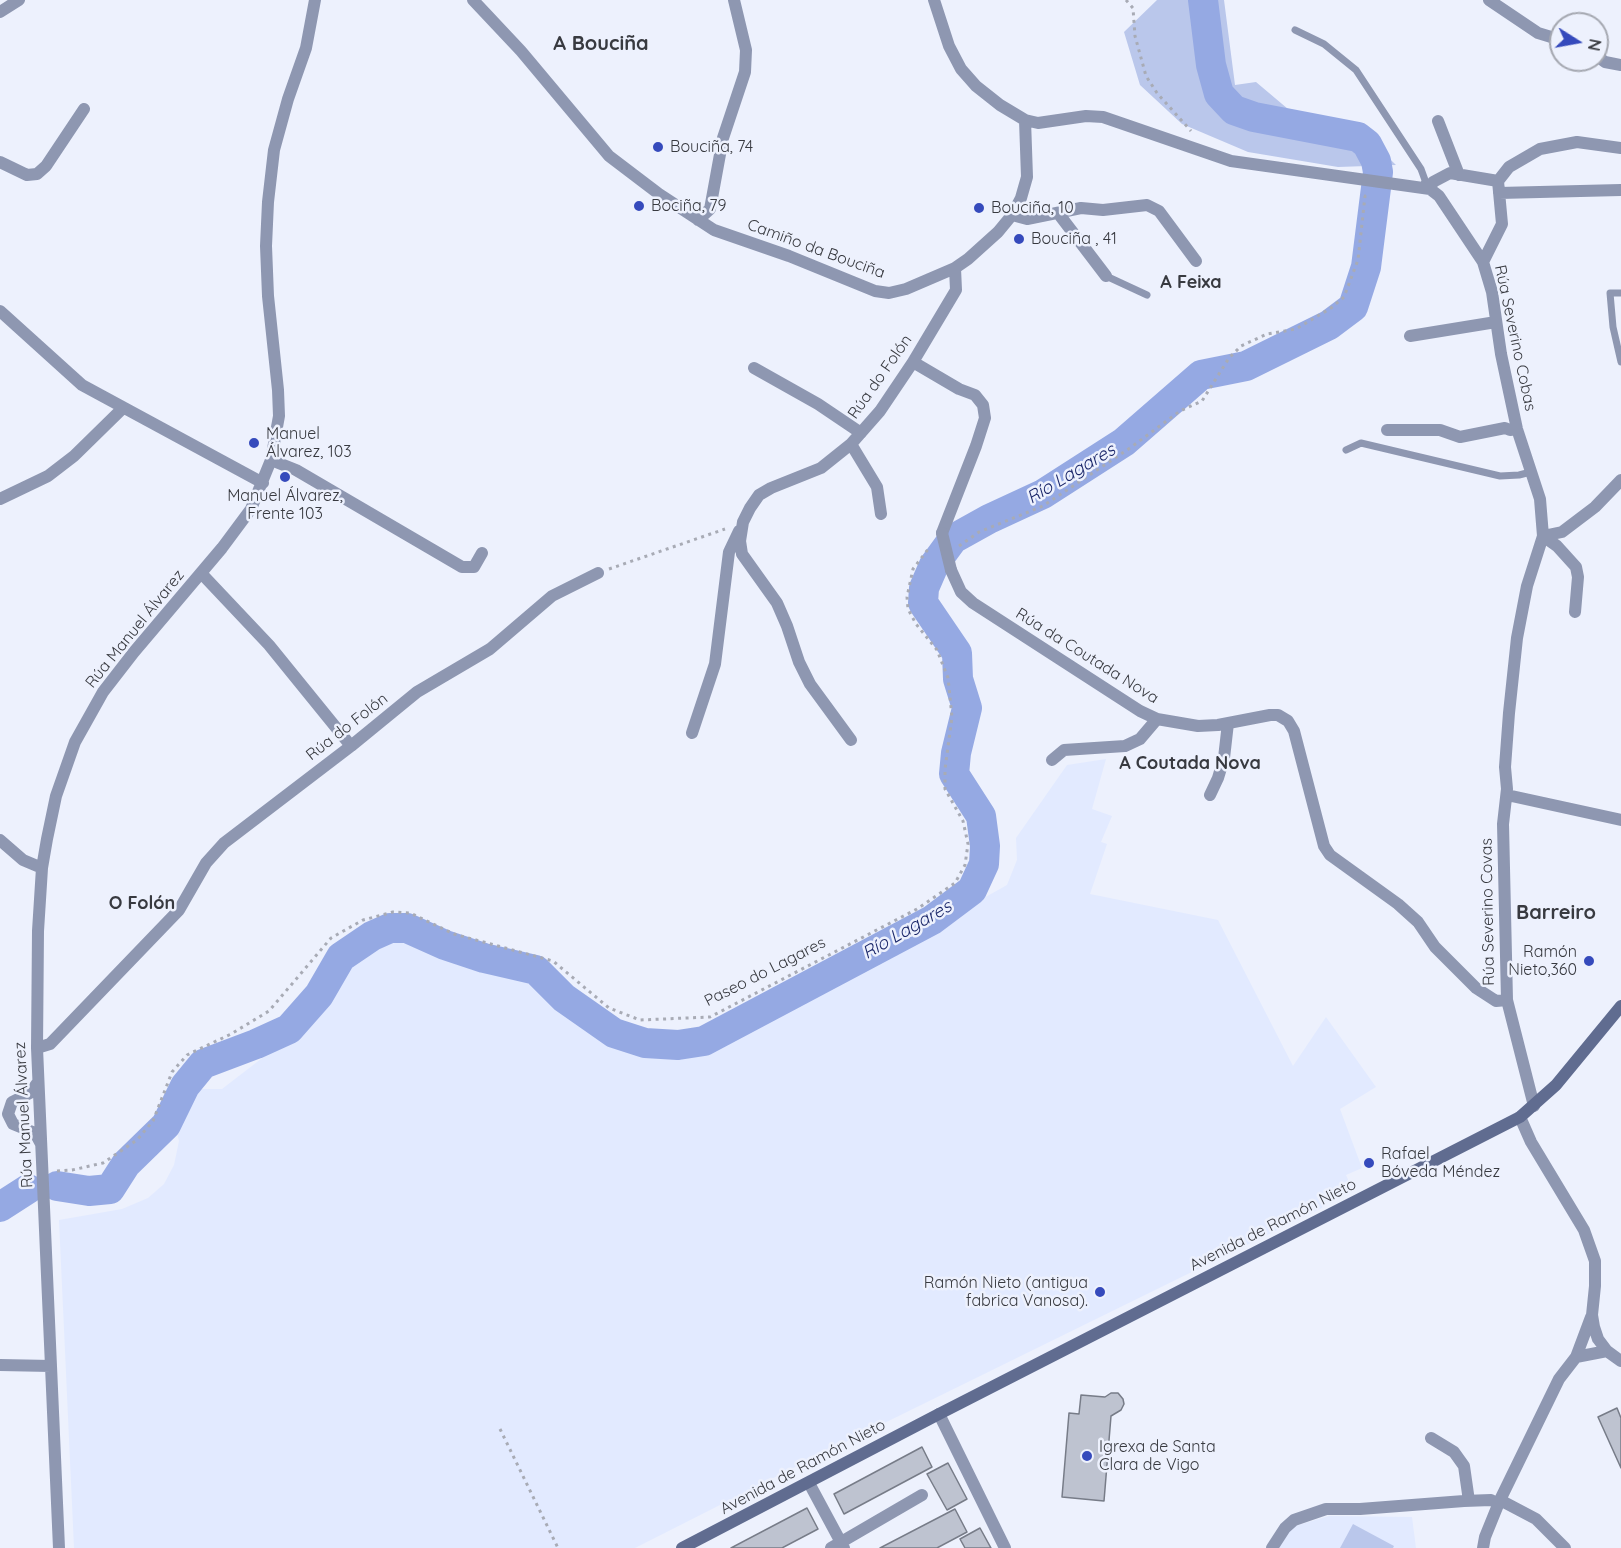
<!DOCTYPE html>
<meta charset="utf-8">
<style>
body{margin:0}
#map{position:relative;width:1621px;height:1548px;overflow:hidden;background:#edf1fd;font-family:Quicksand,sans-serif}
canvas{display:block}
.north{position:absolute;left:1549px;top:12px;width:60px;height:60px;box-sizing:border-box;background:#edf1fd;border:2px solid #a5a8b1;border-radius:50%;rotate:101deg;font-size:16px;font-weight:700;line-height:24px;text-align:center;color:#383a40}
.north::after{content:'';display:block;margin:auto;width:21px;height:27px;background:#354abc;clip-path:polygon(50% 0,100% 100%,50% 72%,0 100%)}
</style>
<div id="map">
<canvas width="1621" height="1548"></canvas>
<div class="north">N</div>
</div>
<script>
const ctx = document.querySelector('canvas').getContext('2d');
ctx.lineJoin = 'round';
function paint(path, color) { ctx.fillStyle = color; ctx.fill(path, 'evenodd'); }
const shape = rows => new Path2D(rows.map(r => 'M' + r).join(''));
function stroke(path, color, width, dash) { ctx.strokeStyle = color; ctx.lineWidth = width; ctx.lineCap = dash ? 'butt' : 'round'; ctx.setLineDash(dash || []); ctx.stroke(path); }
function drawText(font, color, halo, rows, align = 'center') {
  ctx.font = font + ' Quicksand,sans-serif'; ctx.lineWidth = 5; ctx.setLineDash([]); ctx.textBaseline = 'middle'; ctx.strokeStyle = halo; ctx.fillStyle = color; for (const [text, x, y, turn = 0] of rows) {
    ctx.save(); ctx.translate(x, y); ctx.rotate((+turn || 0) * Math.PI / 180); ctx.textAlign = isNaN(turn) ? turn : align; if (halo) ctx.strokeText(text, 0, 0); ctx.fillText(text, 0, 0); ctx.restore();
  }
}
const built = shape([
 [1106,759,1092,809,1112,816,1101,842,1107,844,1090,894,1218,920,1293,1066,1326,1017,1376,1087,1340,1109,1362,1168,1346,1175,1350,1184,1328,1194,1322,1208,803,1463,635,1548,74,1548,59,1220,122,1209,148,1198,164,1184,174,1165,179,1141,176,1129,194,1089,222,1089,327,1008,338,980,391,932,405,932,450,951,493,964,530,971,554,997,617,1042,631,1047,670,1053,700,1050,907,941,1007,885,1017,860,1016,838,1067,765],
 [1329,1516,1412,1517,1416,1548,1279,1548,1283,1537,1295,1526]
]);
const green = shape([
 [1157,0,1224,0,1235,85,1256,82,1288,109,1354,124,1396,165,1338,167,1248,152,1182,124,1140,85,1124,32],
 [1353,1524,1394,1546,1393,1548,1340,1548]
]);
const river = shape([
 [57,1186,89,1191,110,1189,126,1164,166,1125,185,1086,203,1064,256,1044,289,1029,319,995,341,957,372,936,390,928,407,928,445,945,484,958,536,970,564,998,614,1033,645,1043,678,1045,704,1041,932,920,972,890,984,864,985,846,981,816,954,774,956,753,967,708,958,679,957,653,923,603,924,588,934,565,953,539,989,519,1043,494,1124,442,1201,375,1246,366,1329,325,1353,307,1366,267,1378,172,1376,161,1367,144,1358,137,1254,117,1234,110,1219,94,1211,65,1203,0],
 [0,1207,28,1189]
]);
const building = shape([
 [1111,1393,1118,1393,1123,1399,1124,1404,1121,1410,1111,1416,1104,1501,1062,1497,1069,1413,1079,1414,1081,1395,1105,1397,1111,1393],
 [1617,1408,1621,1418,1621,1468,1598,1417,1617,1408],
 [922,1447,932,1467,844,1514,834,1494,922,1447],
 [948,1463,967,1499,947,1510,927,1474,948,1463],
 [807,1508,818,1529,782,1548,731,1548,807,1508],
 [955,1509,967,1532,937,1548,880,1548,955,1509],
 [980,1528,991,1548,965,1548,960,1539,980,1528]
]);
const path = shape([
 [1126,0,1133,8,1135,36,1146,76,1157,93,1191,131],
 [959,546,979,532,1043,506,1130,448,1180,411,1202,401,1229,358,1241,346,1267,334,1296,329,1331,308,1344,297,1358,260,1365,196,1362,195],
 [609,569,725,529],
 [22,1079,22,1064,24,1064],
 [57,1171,72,1170,103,1163,137,1140,153,1121,172,1072,187,1055,231,1034,269,1011,331,938,363,920,393,912,410,913,454,934,553,961,609,1008,640,1020,710,1017,917,909,955,883,965,865,968,844,963,821,945,789,945,769,952,717,948,678,937,650,916,624,908,609,907,597,913,569,929,548,931,548],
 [500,1429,558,1548]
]);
const lane = shape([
 [1295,30,1324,44,1356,70,1421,169,1425,180,1423,189],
 [1106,276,1147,295],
 [1621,293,1610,293,1613,327,1621,362],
 [1346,450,1361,443,1500,476,1519,475,1531,472]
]);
const street = shape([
 [473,0,521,51,609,156,659,194,714,230,789,256,875,291,889,293,906,289,955,268,968,259,998,232,1012,215,1021,198,1027,177,1025,120],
 [934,0,949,46,961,69,976,86,1000,105,1025,120,1038,123,1086,116,1103,117,1231,161,1430,189,1439,196,1483,262,1492,292,1501,354,1517,429,1540,499,1543,536,1527,586,1517,638,1509,713,1505,767,1507,789,1503,824,1507,1000,1534,1106],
 [1489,0,1538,33,1561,40],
 [0,12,19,0],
 [1597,50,1601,59,1605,62,1621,65],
 [1438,121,1459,175],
 [0,162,27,175,37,174,46,166,84,109],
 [1430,189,1433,182,1450,173,1498,181],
 [1499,193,1621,190],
 [1058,213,1106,276],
 [1012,215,1027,219,1081,208,1103,210,1147,205,1159,211,1196,261],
 [698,220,710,209,723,138,745,72,746,50,734,0],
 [1483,262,1502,224,1498,181,1509,167,1540,149,1577,142,1621,148],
 [0,311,82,385,263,483],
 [1410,336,1496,322],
 [913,362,959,389,975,395,983,405,985,418,976,446,942,533],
 [754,368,818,404,861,433],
 [1387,430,1440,430,1460,437,1505,428,1510,430,1517,429],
 [851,444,877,487,881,514],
 [271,460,296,470,462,567,474,567,482,553],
 [0,499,48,476,74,456,123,408],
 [1543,536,1562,532,1595,507,1621,480],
 [1543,536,1557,546,1576,567,1578,577,1575,612],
 [951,570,961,592,973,603,1140,711,1157,719,1198,726,1218,725,1270,715,1278,715,1288,721,1294,731,1324,846,1330,855,1398,904,1418,922,1435,947,1476,988,1496,1001,1507,1000],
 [201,573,269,645,351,746],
 [692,733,715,664,729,552,739,531],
 [851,740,810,684,799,662,787,626,777,603,742,554,740,541,743,522,750,508,759,495,771,488,821,468,851,444,880,411,913,362,956,290,955,268],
 [1052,760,1064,750,1125,746,1140,739,1157,719],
 [1210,795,1218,778,1224,758,1228,723],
 [1507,795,1621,820],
 [0,840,23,860,42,868],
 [37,1048,50,1044,179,910,206,863,224,843,351,746,417,692,490,649,552,596,598,573],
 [38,1082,30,1093,12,1102,8,1114,13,1124,35,1133,41,1144],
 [1520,1117,1531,1142,1584,1230,1595,1261,1595,1286,1592,1315,1594,1327,1598,1339,1607,1351,1621,1361],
 [1576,1357,1607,1351],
 [0,1365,51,1366],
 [939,1414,1005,1548],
 [1431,1438,1454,1452,1464,1466,1469,1501],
 [809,1483,844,1548],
 [1500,1500,1536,1519,1565,1548],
 [59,1548,37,1048,38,931,42,868,47,839,56,796,75,742,103,692,134,652,222,548,251,509,271,460,279,416,278,390,268,296,266,246,268,202,274,150,288,99,306,48,315,0],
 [831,1548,922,1495],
 [1272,1548,1285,1528,1294,1520,1326,1509,1360,1509,1464,1501,1491,1500,1499,1504],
 [1483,1548,1485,1537,1500,1500,1559,1379,1576,1357,1591,1317]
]);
const secondary = shape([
 [682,1548,939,1414,1520,1117,1556,1085,1621,1006]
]);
const streetBridge = shape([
 [942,533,951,570]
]);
const markers = [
 [658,147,6,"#354abc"],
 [639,206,6,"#354abc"],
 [979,208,6,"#354abc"],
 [1019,239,6,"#354abc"],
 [254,443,6,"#354abc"],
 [285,477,6,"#354abc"],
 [1589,961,6,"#354abc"],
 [1369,1163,6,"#354abc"],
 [1100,1292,6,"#354abc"],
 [1087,1456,6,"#354abc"]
];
const poiNames = [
 ["Bouciña, 74",670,147],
 ["Bociña, 79",651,206],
 ["Bouciña, 10",991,208],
 ["Bouciña , 41",1031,239],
 ["Manuel",266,434],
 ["Álvarez, 103",266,452],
 ["Manuel Álvarez,",285,496,"center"],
 ["Frente 103",285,514,"center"],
 ["Ramón",1577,952,"right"],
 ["Nieto,360",1577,970,"right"],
 ["Rafael",1381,1154],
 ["Bóveda Méndez",1381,1172],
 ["Ramón Nieto (antigua",1088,1283,"right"],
 ["fabrica Vanosa).",1088,1301,"right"],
 ["Igrexa de Santa",1099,1447],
 ["Clara de Vigo",1099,1465]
];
const streetNames = [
 ["Camiño da Bouciña",816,249,20],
 ["Rúa Severino Cobas",1515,338,78],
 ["Rúa do Folón",880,377,-55],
 ["Rúa Manuel Álvarez",135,629,-51],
 ["Rúa da Coutada Nova",1087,656,32],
 ["Rúa do Folón",347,727,-38],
 ["Rúa Severino Covas",1488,912,-91],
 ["Paseo do Lagares",765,972,-27],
 ["Rúa Manuel Álvarez",24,1115,-93],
 ["Avenida de Ramón Nieto",1273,1225,-27],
 ["Avenida de Ramón Nieto",803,1467,-28]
];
const neighbourhoodNames = [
 ["A Feixa",1191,283],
 ["A Coutada Nova",1190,764],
 ["O Folón",142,904]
];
const waterNames = [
 ["Río Lagares",1071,474,-31],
 ["Río Lagares",907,930,-30]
];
const quarterNames = [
 ["A Bouciña",601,44],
 ["Barreiro",1556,913]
];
paint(built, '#e2eaff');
paint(green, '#bac7eb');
stroke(river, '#95a9e3', 30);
paint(building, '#bec3d0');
stroke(building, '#777c88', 1.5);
stroke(path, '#a8abb5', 3, [3, 4.5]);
stroke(lane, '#8e97b1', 7);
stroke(street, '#8e97b1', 12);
stroke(secondary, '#606c90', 12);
stroke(streetBridge, '#8e97b1', 12);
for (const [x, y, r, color] of markers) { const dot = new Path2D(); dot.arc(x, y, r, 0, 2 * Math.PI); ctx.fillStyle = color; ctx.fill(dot); stroke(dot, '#edf1fd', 2); }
drawText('16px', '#383a40', '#edf1fd', poiNames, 'left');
drawText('16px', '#383a40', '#edf1fd', streetNames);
drawText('bold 18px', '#383a40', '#edf1fd', neighbourhoodNames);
drawText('italic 18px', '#1a2669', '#edf1fd', waterNames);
drawText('bold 20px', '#383a40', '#edf1fd', quarterNames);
</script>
